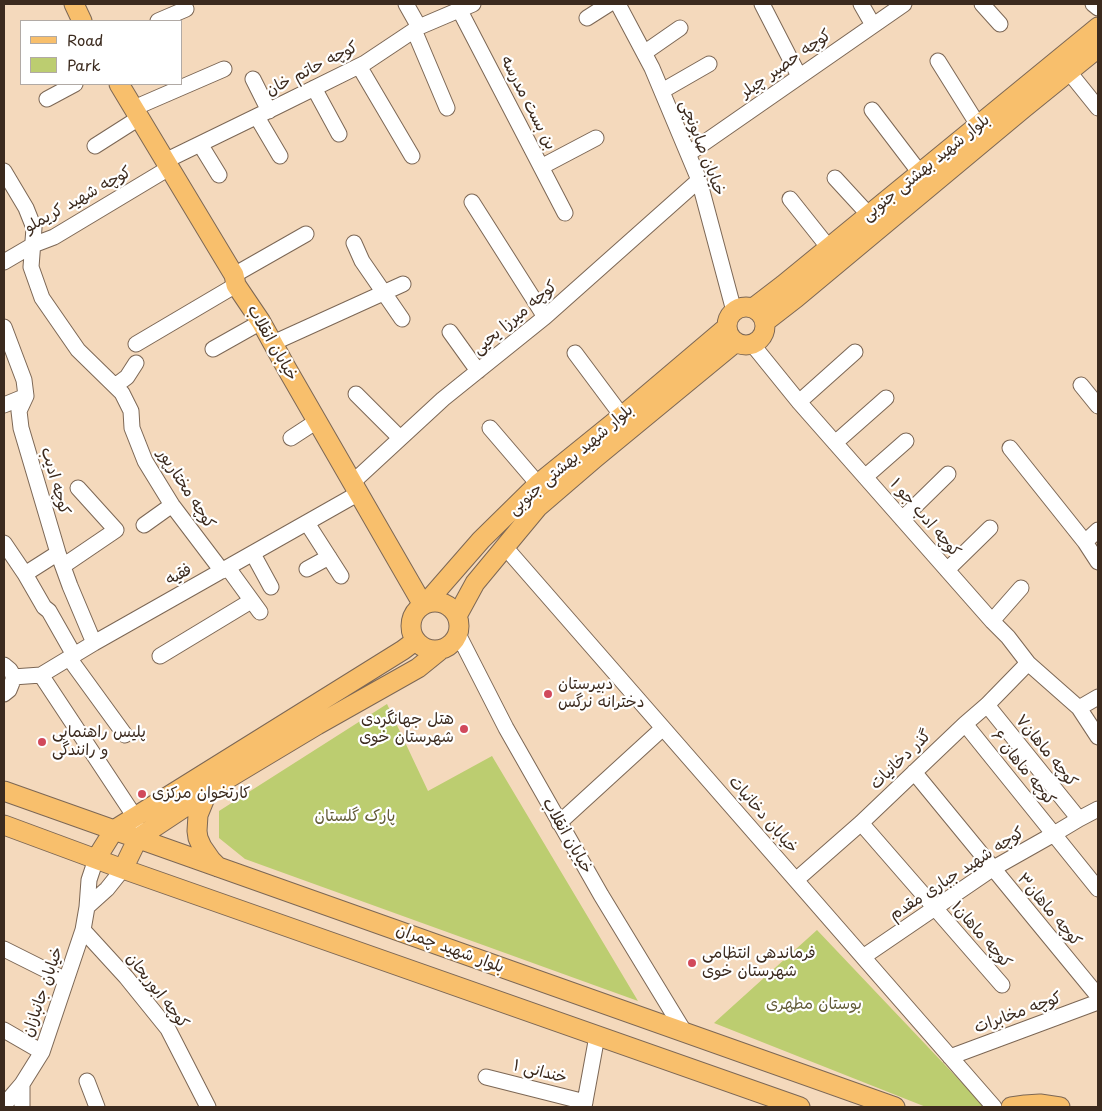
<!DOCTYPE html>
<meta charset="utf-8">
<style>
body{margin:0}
#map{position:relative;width:1102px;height:1111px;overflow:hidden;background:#f4d9bc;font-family:"Playpen Sans",sans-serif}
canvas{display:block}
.frame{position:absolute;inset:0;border:5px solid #3b2a1e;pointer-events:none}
.legend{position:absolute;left:20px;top:20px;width:162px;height:65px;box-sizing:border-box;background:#fff;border:1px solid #b1aaa5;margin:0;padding:6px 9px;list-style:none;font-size:15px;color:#3b2a1e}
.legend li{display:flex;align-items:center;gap:10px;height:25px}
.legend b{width:25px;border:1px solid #b1aaa5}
</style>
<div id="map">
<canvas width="1102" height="1111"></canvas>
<div class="frame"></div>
<ul class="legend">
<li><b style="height:6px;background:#f8bf6c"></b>Road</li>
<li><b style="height:14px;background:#bccd70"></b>Park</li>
</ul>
</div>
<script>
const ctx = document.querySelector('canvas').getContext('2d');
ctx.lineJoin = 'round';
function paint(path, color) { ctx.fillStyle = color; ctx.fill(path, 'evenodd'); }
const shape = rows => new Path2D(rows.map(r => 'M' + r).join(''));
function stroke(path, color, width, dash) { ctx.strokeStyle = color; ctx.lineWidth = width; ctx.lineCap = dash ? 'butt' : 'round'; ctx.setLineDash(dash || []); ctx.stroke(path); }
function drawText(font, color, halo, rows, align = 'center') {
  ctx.font = font + ' "Playpen Sans","Playpen Sans Arabic",sans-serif'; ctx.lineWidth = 4.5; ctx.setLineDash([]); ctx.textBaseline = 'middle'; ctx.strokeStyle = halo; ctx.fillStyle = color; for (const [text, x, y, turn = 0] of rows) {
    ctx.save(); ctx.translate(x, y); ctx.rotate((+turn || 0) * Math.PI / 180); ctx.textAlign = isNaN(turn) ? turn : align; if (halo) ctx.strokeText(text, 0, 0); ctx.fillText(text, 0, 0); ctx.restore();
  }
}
const green = shape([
 [387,704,428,791,492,756,638,1001,245,859,219,838,219,811],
 [817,930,983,1105,981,1107,926,1107,714,1023]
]);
const minor = shape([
 [406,4,419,27],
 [618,4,652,68,699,180,734,311],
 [762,4,799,76],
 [861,4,873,25],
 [982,4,1000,24],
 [1093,4,1098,8],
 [459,9,565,213],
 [587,18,609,4],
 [158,21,186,9],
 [414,30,447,108],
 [644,53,680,28],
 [938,61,978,125],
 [359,66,412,156],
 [1069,72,1098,108],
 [253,79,269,111],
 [314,88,339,134],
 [662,91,709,64],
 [47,99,75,84],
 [134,108,224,69],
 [872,110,920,173],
 [257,117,280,156],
 [200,144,219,175],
 [95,146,139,118],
 [688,154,904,4],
 [165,161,278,106,365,63,419,27,473,4],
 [541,167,596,138],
 [4,171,26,208,34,228,31,267,42,298,78,350,122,393,131,411,132,428,145,461,172,505,222,571],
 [835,178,869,215],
 [790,199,829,248],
 [472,202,545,317],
 [354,243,362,261,402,319],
 [4,262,33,245,54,237,169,168],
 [234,275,306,234],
 [4,327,24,380,26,396,19,411,21,428,58,553,70,586,94,643],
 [450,332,478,371],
 [273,343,403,284],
 [136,344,236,285],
 [752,344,799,402,992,621,1008,637,1028,663,1079,708,1098,737],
 [213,349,261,322],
 [575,353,622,416],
 [1081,385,1098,406],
 [115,386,127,377,136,363],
 [356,394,400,438],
 [799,402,855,352],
 [4,405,26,396],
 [490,428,538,484],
 [291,438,317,421],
 [835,443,886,398],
 [1010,448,1085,542,1098,562],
 [865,477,906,441],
 [353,482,443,399,545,317,699,180],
 [902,519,948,474],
 [307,523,341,576],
 [144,525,172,505],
 [1085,542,1098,530],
 [4,543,25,574,44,607,49,611,74,655],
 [505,547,994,1107],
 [253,554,271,587],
 [63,566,116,530,78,488],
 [228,568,260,612],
 [307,569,329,557],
 [947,570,990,528],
 [25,574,58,553],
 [992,621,1021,588],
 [458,634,506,728,601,895,685,1033],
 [160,656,251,601],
 [69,658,125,735],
 [4,665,10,670,13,675,13,680,9,690,4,694],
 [41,675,135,817,136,828],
 [13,677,41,675,94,643,359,493],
 [987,705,1079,819],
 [1079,708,1098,697],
 [965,724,1098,889],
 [914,772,1098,996],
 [559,823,663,728],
 [861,823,1002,985],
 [796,880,861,823,965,724,987,705,1028,663],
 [87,907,107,889,123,869],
 [83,930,126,977,168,1029,208,1107],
 [4,949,66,980],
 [863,957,992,869,1054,834,1079,819,1098,809],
 [4,1030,42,1052],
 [950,1057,1098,1002],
 [486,1077,585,1102],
 [87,1081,97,1107],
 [4,1105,22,1084,42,1052,83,930,87,907,89,880,96,859],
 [22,1107,22,1084],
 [584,1107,597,1036]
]);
const major = shape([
 [74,4,82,21],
 [119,84,234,275,236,285,261,322,287,369,423,605],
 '727 326a19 19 0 1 1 38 0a19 19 0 1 1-38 0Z',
 [753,308,783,285,1098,27],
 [765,322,796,298,1024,108,1098,48],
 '411 626a24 24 0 1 1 48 0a24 24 0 1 1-48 0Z',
 [426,603,481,540,538,484,622,416,727,327],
 [457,616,475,583,538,507,595,458,736,342],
 [4,791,895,1107],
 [207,793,198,815,197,831,198,838,202,847,211,860,218,867],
 [4,825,123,869,800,1107],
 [96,859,114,830,403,650,415,641],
 [123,869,138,838,227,779,317,725,418,668,439,651],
 [1011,1107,1025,1105,1040,1104,1060,1107]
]);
const markers = [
 [548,694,5,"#d1495b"],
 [464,729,5,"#d1495b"],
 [42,742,5,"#d1495b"],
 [142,794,5,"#d1495b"],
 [692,963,5,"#d1495b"]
];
const streetNames = [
 ["کوچه حصیر چیلر",786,64,-35],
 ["کوچه حاتم خان",312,69,-27],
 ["بن بست مدرسه",528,103,63],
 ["خیابان صابونچی",702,148,69],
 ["بلوار شهید بهشتی جنوبی",926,168,-39],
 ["کوچه شهید کریملو",78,200,-29],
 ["کوچه میرزا یحیی",515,318,-40],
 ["خیابان انقلاب",272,343,60],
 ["بلوار شهید بهشتی جنوبی",571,460,-41],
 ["کوچه ادیب",55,481,74],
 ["کوچه مختارپور",186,489,57],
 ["کوچه ادب جو ۱",925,518,49],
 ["فقیه",179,575,-29],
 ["کوچه ماهان۷",1046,751,51],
 ["گذر دخانیات",901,760,-44],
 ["کوچه ماهان ۶",1023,768,51],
 ["خیابان دخانیات",763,815,49],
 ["خیابان انقلاب",567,836,60],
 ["کوچه شهید جباری مقدم",957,874,-33],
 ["کوچه ماهان۳",1049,910,50],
 ["کوچه ماهان۱",981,935,49],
 ["بلوار شهید چمران",450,949,20],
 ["کوچه ابوریحان",157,991,52],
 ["خیابان جانبازان",43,992,-71],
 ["کوچه مخابرات",1018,1013,-20],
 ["خندانی ۱",540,1072,14]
];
const poiNames = [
 ["دبیرستان",558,685],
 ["دخترانه نرگس",558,703],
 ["هتل جهانگردی",454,720,"right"],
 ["شهرستان خوی",454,738,"right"],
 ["پلیس راهنمایی",52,733],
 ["و رانندگی",52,751],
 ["کارتخوان مرکزی",152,794],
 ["فرماندهی انتظامی",702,954],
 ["شهرستان خوی",702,972]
];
const parkNames = [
 ["پارک گلستان",355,817],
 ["بوستان مطهری",814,1005]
];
paint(green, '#bccd70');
stroke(minor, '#7c6755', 17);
stroke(major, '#7c6755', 21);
stroke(minor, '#fff', 15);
stroke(major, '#f8bf6c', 19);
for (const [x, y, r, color] of markers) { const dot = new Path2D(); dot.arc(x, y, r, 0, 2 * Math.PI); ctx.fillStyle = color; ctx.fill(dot); stroke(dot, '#fff', 2); }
drawText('16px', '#3b2a1e', '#fff', streetNames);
drawText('16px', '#3b2a1e', '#fff', poiNames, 'left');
drawText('16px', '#625b37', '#fff', parkNames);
</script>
